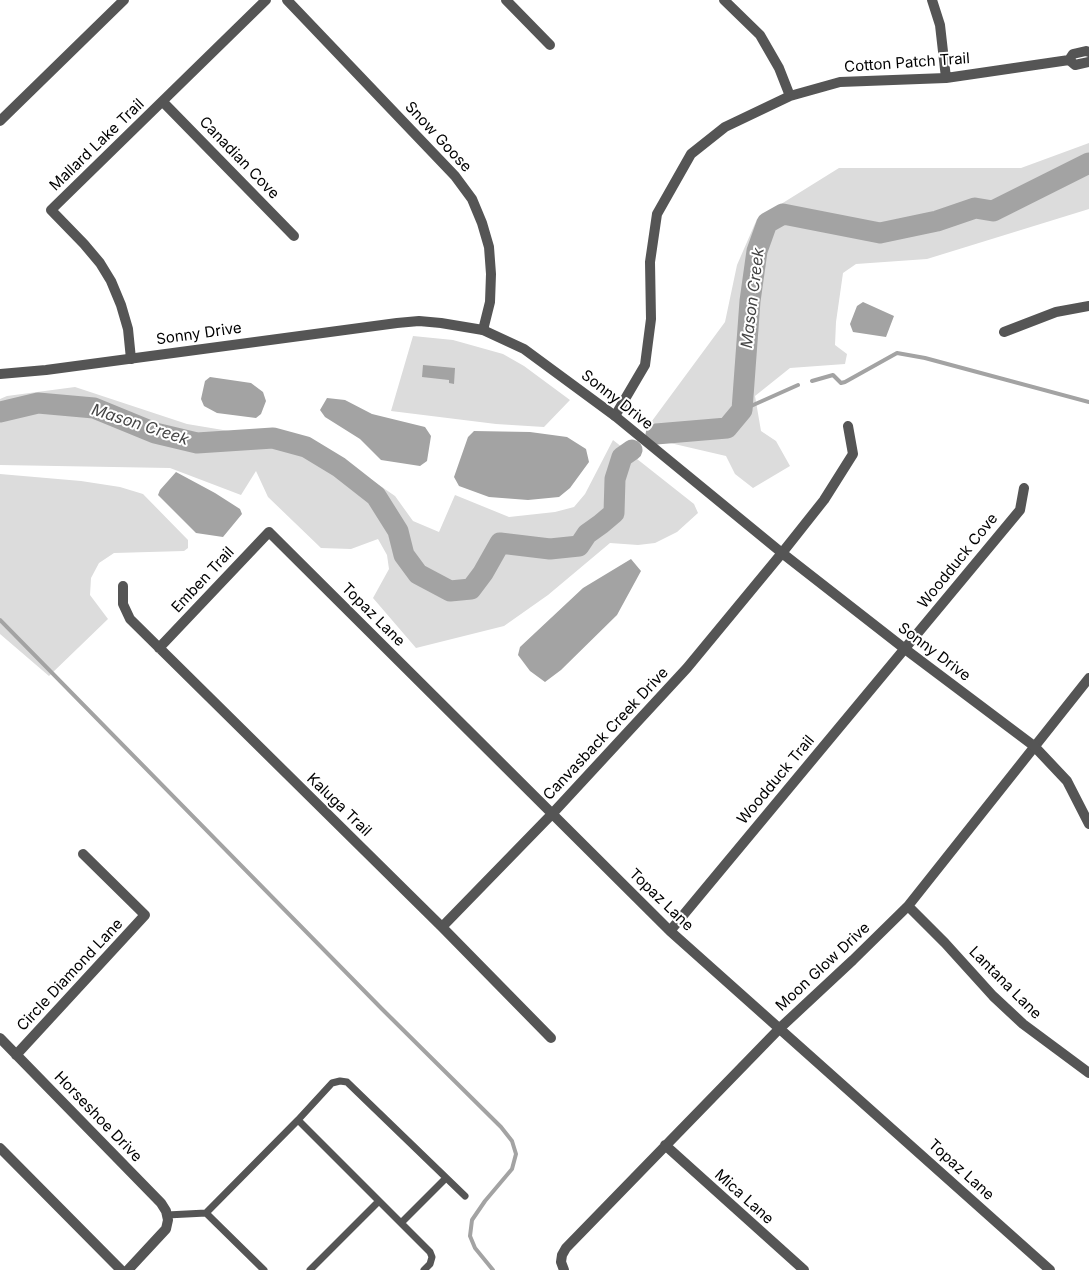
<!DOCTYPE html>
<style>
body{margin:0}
canvas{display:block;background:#fff}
</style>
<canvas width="1089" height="1270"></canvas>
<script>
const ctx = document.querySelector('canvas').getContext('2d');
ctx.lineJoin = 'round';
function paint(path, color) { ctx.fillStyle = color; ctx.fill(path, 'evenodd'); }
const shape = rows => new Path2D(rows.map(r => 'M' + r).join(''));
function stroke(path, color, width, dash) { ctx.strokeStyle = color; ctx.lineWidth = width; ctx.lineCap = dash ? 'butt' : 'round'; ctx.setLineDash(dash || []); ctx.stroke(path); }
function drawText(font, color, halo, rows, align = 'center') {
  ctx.font = font + ' Inter,sans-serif'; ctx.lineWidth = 4; ctx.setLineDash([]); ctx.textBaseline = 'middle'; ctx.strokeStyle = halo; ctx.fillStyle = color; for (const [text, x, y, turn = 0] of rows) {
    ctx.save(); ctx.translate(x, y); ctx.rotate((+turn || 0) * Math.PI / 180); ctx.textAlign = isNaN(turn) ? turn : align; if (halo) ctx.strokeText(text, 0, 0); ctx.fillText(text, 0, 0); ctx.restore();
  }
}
const green = shape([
 [1089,143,1089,209,927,259,856,264,843,273,836,322,835,345,847,354,845,364,790,368,755,396,761,431,776,441,790,466,753,488,735,474,726,456,670,443,649,425,725,322,737,265,757,219,839,168,1021,168],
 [413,336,453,340,503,354,524,366,570,400,544,427,496,424,391,411],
 [75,387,187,424,235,432,289,434,312,439,395,496,413,521,439,532,455,495,509,517,555,512,574,507,585,494,613,440,694,504,698,513,677,532,655,543,638,545,610,543,548,595,504,626,416,648,373,598,389,569,387,555,378,539,351,549,321,548,268,497,256,471,241,495,170,468,0,465,0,399,7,396],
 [0,474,81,481,120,487,143,494,188,540,188,548,184,551,114,553,99,563,91,578,90,595,108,619,49,676,0,634]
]);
const water = shape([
 [863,302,894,316,886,337,853,332,850,324,857,306],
 [423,365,455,368,454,384,449,383,449,380,422,377],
 [210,377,251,383,263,392,266,401,261,414,256,418,217,413,204,406,201,399,205,381],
 [327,398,345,400,372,414,425,427,431,436,427,461,420,466,381,460,360,439,325,417,320,410],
 [474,431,530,432,567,437,586,449,589,462,570,488,559,497,528,500,489,497,459,486,454,477,468,437],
 [176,472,215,493,240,509,242,514,223,537,196,533,158,495,160,490],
 [631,559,641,571,617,615,561,670,545,682,530,671,518,655,520,647,583,588]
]);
const stream = shape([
 [812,381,833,375,841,383,845,382,897,353,925,358,1089,402],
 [742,410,798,385],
 [0,620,382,1009,501,1127,512,1141,516,1154,512,1169,485,1201,472,1220,470,1236,475,1248,493,1270]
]);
const river = shape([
 [0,412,38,403,94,408,155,433,197,443,273,438,306,447,339,467,376,496,398,531,404,555,418,574,450,591,471,589,483,573,500,543,550,549,579,546,587,534,601,524,614,513,615,479,622,457,632,450],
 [656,434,727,428,742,410,750,301,757,251,767,223,783,214,880,233,937,221,975,208,993,211,1089,163]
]);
const service = shape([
 [298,1120,332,1083,340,1081,347,1082,465,1196],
 [206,1213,264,1270],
 [167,1215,206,1213,298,1120,430,1252,432,1257,430,1264,424,1270],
 [401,1223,445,1179],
 [310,1270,379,1201]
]);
const minor = shape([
 [287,0,455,176,472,199,482,223,489,247,491,274,490,302,483,330],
 [506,0,550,45],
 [724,0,760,35,779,68,790,96],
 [932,0,940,25,946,78],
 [1069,60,1073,54,1086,51,1089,52],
 [163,102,294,236],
 [0,121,124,0],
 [1004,332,1056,312,1089,306],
 [131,359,128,329,121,305,111,281,100,263,84,244,51,210,266,0],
 [615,416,645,365,651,319,650,262,657,214,691,154,725,127,790,96,840,82,946,78,1069,60,1075,65,1089,62],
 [123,586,123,604,130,619,442,927,551,1038],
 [159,648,269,532,670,931,1050,1270],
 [908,906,945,943,993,996,1023,1024,1089,1073],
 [442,927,552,814,687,668,782,553,824,500,853,454,848,426],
 [670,931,1020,510,1024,488],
 [0,1038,161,1203,166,1211,168,1220,166,1229,128,1270],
 [16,1055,145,915,83,854],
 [665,1145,804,1270],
 [0,1148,121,1270],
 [564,1270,561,1262,562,1255,566,1248,780,1028,853,960,908,906,1089,678]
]);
const tertiary = shape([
 [0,374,46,370,397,323,419,321,441,323,483,330,524,349,615,416,782,553,905,649,1034,746,1067,781,1089,824]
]);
const streetNames = [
 ["Cotton Patch Trail",907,63,-4],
 ["Snow Goose",438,137,47],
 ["Mallard Lake Trail",97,145,-44],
 ["Canadian Cove",239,158,46],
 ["Sonny Drive",199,334,-8],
 ["Sonny Drive",617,400,38],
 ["Woodduck Cove",958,561,-51],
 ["Emben Trail",203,580,-47],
 ["Topaz Lane",373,615,45],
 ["Sonny Drive",934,652,37],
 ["Canvasback Creek Drive",606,734,-47],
 ["Woodduck Trail",776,780,-50],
 ["Kaluga Trail",339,805,44],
 ["Topaz Lane",661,900,44],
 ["Moon Glow Drive",823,967,-43],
 ["Circle Diamond Lane",70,975,-47],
 ["Lantana Lane",1005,983,45],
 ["Horseshoe Drive",98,1117,46],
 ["Topaz Lane",961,1170,42],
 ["Mica Lane",744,1197,42]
];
const waterNames = [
 ["Mason Creek",753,298,-83],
 ["Mason Creek",140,425,18]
];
paint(green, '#dcdcdc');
paint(water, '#a3a3a3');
stroke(stream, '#a3a3a3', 4);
stroke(river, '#a3a3a3', 21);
stroke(service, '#555', 7);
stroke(minor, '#555', 10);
stroke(tertiary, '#555', 10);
drawText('15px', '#000', '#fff', streetNames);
drawText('italic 16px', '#444', '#fff', waterNames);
</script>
